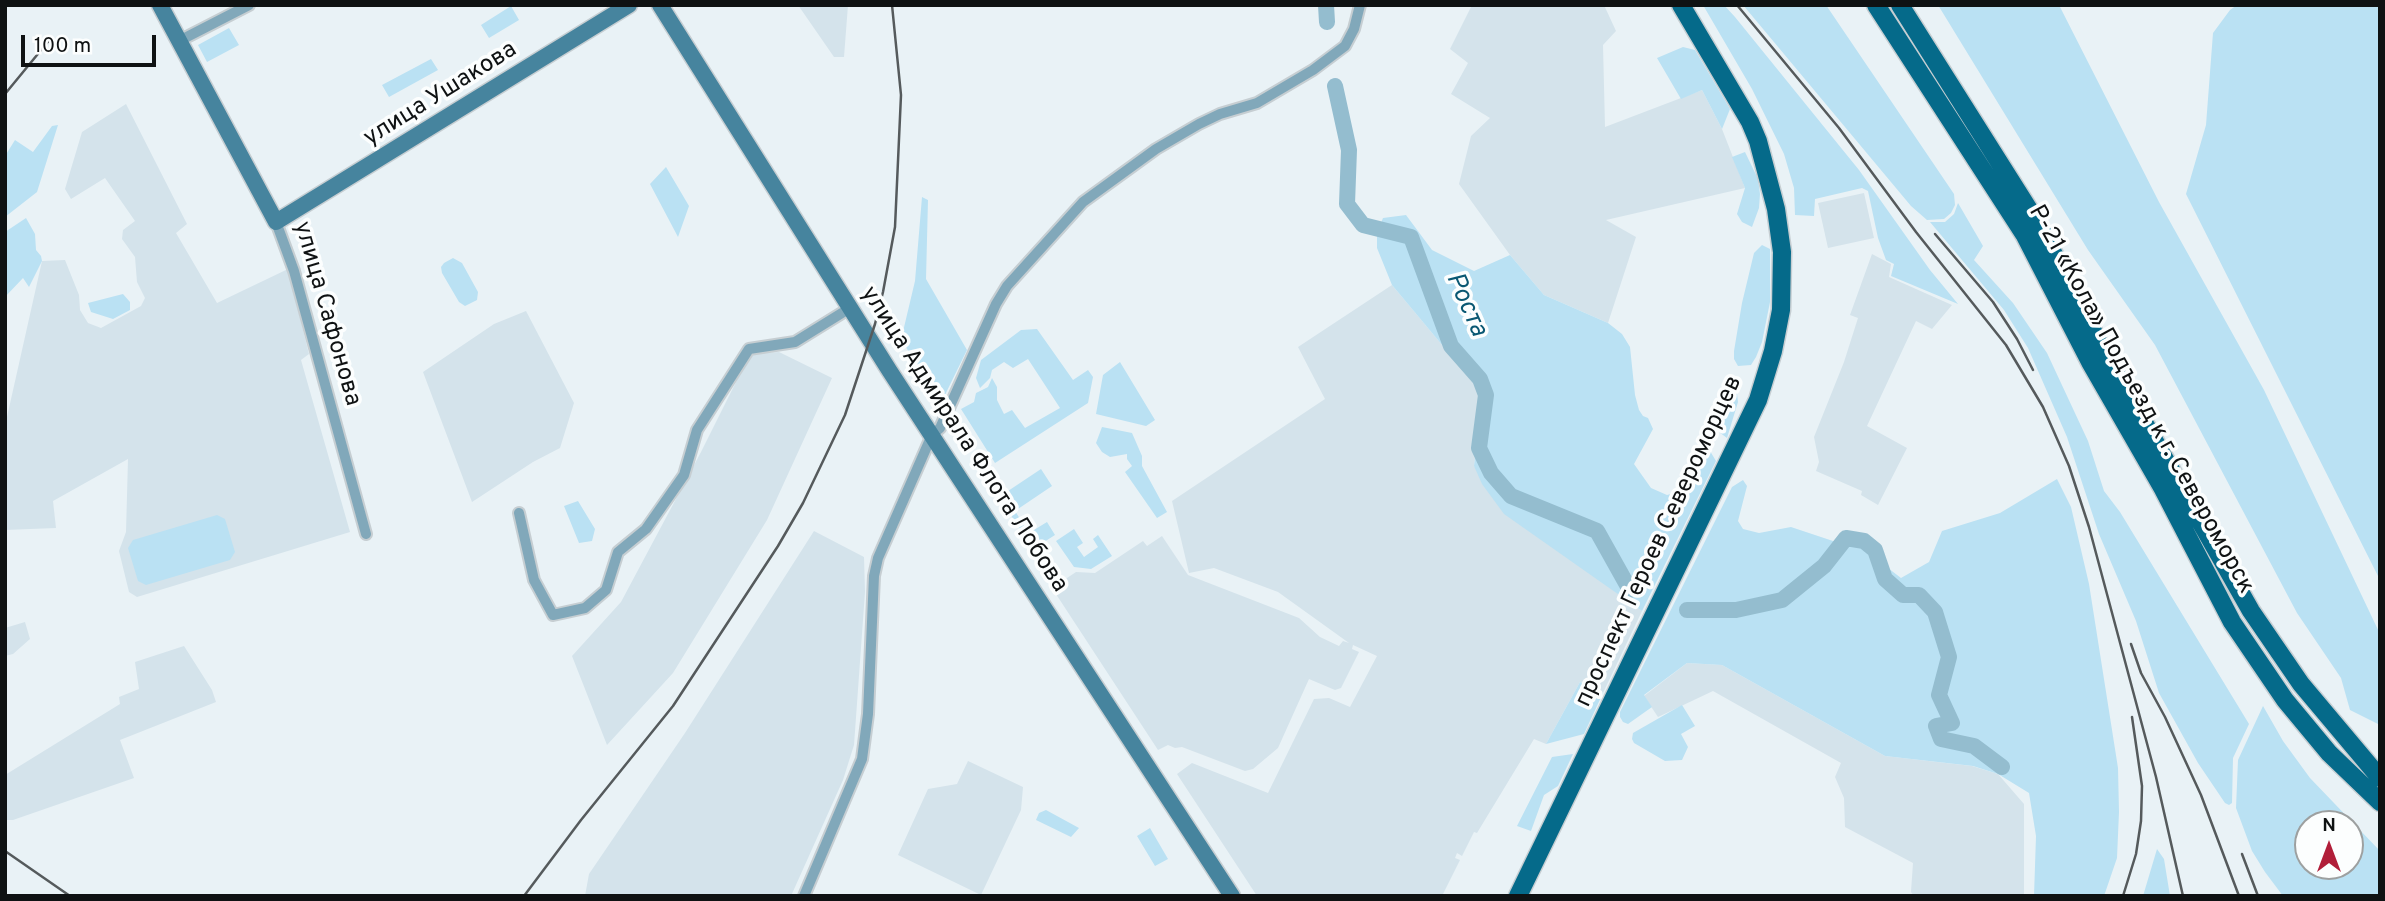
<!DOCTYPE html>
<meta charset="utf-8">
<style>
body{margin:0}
#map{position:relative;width:2385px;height:901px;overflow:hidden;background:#e9f2f6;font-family:Overpass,sans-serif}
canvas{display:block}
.frame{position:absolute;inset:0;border:7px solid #0f1213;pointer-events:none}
.north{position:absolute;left:2294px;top:810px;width:70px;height:70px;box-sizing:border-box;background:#fcfefe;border:2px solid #9da0a0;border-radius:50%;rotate:0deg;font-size:19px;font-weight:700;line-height:28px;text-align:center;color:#0f1213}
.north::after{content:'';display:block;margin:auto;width:24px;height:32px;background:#b11e39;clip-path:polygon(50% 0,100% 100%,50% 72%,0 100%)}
.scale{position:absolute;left:21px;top:35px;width:135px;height:32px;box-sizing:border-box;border:4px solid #0f1213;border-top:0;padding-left:9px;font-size:21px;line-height:24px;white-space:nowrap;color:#0f1213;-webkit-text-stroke:5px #fcfefe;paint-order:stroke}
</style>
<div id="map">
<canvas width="2385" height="901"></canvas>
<div class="frame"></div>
<div class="north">N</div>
<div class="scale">100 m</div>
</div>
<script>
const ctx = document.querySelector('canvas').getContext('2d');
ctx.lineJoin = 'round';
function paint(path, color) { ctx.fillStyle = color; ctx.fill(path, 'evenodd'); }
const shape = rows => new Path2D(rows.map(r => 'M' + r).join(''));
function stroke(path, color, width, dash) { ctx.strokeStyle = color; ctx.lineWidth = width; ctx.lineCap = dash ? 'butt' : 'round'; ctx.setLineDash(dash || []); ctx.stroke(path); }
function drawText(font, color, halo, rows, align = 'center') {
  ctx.font = font + ' Overpass,sans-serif'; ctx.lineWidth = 7; ctx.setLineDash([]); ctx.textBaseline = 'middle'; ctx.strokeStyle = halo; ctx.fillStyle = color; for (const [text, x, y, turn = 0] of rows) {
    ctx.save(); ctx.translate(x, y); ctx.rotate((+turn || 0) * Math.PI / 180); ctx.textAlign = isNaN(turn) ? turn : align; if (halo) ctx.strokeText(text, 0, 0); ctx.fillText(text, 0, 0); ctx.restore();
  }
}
const built = shape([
 [798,5,848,5,844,57,834,57],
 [1472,5,1604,5,1616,31,1603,45,1605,127,1702,90,1722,129,1745,188,1606,220,1636,237,1608,323,1544,295,1510,255,1459,184,1471,136,1490,118,1451,94,1468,63,1450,49],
 [126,104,187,224,176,233,217,303,288,269,309,354,301,360,350,532,137,597,129,592,119,551,126,532,128,459,53,501,56,528,5,530,5,435,7,417,42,261,65,260,79,295,80,310,88,323,101,328,141,306,145,298,137,282,135,257,122,239,123,230,135,221,105,178,71,199,65,189,82,132],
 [1864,193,1874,238,1828,248,1818,203],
 [1872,254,1891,264,1889,277,1952,305,1932,329,1916,321,1867,426,1907,448,1878,505,1861,495,1862,491,1816,471,1819,462,1814,437,1844,362,1858,318,1850,315],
 [1392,285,1483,394,1474,466,1617,593,1642,611,1603,693,1580,682,1546,744,1534,739,1477,833,1474,832,1462,856,1457,853,1455,858,1460,860,1442,896,1257,896,1177,774,1192,763,1268,793,1314,699,1329,698,1350,707,1377,656,1353,645,1352,649,1359,652,1341,688,1335,690,1309,679,1278,748,1253,769,1245,771,1182,747,1175,748,1168,745,1158,750,1052,588,1076,572,1095,573,1143,541,1147,546,1162,536,1188,575,1299,618,1320,637,1339,646,1343,641,1349,643,1278,592,1214,568,1189,573,1172,501,1325,399,1298,347],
 [526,311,574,403,560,448,533,462,472,502,423,372,494,324],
 [779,352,832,378,767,520,673,673,607,745,572,656,621,602,701,452,750,354],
 [814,531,864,557,865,592,854,745,843,780,791,896,585,896,589,874,685,733],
 [25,622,30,639,13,654,5,656,5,628],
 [184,646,212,690,216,702,120,740,134,778,13,820,5,820,5,775,120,704,119,697,139,689,135,662],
 [1687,663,1722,665,1885,756,1972,766,1998,774,2024,804,2024,896,1914,896,1911,892,1913,863,1845,827,1844,798,1835,777,1841,763,1713,691,1658,717,1644,696],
 [968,761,1023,787,1021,810,981,895,898,855,928,789,957,784]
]);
const green = shape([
 [1703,5,1724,5,1735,17,1859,170,1930,270,1958,304,1891,276,1894,264,1886,260,1878,238,1868,191,1862,188,1815,199,1814,216,1795,215,1794,188,1784,154,1752,89],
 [1743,5,1826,5,1954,194,1955,205,1951,213,1944,219,1927,220,1911,206],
 [1938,5,2059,5,2159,202,2264,390,2380,634,2380,725,2350,710,2341,678,2297,613,2155,345,2088,250],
 [2237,5,2380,5,2380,580,2186,194,2206,125,2213,33,2230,10],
 [511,6,519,20,489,38,481,25],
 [229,28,239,45,207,62,198,45],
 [1683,47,1695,50,1730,109,1722,129,1702,90,1681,99,1657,58],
 [431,59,438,70,389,97,382,85],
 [58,125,37,192,5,217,5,156,15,140,33,152,52,126],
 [1745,152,1758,179,1760,194,1759,208,1752,227,1742,222,1737,214,1745,188,1732,157],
 [666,167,689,206,678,237,650,184],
 [922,197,928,200,926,279,967,350,942,401,901,340,915,281],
 [1958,203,1983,246,1974,260,2013,303,2047,353,2088,441,2104,491,2120,512,2249,724,2233,758,2232,803,2229,805,2225,803,2198,763,2159,693,2136,621,2099,534,2067,437,2028,348,2004,310,1930,222,1945,222,1954,214],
 [1406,215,1432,250,1474,271,1510,255,1544,295,1608,323,1622,334,1630,347,1635,395,1639,410,1643,416,1648,418,1653,429,1634,464,1651,488,1667,495,1678,492,1690,480,1702,459,1710,451,1716,461,1642,611,1504,514,1482,484,1474,466,1483,394,1392,285,1377,248,1377,233,1383,218],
 [26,218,35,234,36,250,41,256,42,261,29,287,23,278,5,297,5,232],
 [1762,245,1770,249,1770,302,1762,342,1756,357,1751,365,1738,366,1734,359,1734,351,1742,303,1754,253],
 [453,258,462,263,478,292,477,300,465,306,459,302,442,273,441,267,444,263],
 [123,294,130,302,130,310,113,319,91,312,88,303],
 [1037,329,1073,380,1088,370,1093,377,1088,403,995,463,961,409,974,402,976,393,988,387,992,378,997,387,997,400,1004,414,1012,410,1025,428,1060,408,1028,359,1013,368,1004,362,992,370,990,378,980,388,976,378,981,360,1021,330],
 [1120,362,1155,420,1146,426,1096,414,1103,375],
 [1729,385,1736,385,1738,402,1727,438,1715,429,1721,399],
 [1102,427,1132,433,1142,456,1142,466,1167,512,1157,518,1125,472,1132,466,1127,459,1127,454,1110,457,1102,452,1096,443],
 [1041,469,1052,486,1015,511,1029,533,1047,522,1055,535,1033,549,999,497],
 [2057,479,2071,507,2089,584,2118,768,2119,812,2117,858,2104,896,2034,896,2036,836,2029,793,1998,774,1973,766,1885,756,1722,665,1687,663,1644,695,1652,707,1628,724,1623,722,1620,717,1620,712,1732,487,1743,480,1747,486,1738,521,1743,529,1759,533,1791,527,1836,542,1858,545,1901,578,1929,562,1942,531,2000,513],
 [578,501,595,529,592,541,579,543,564,506],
 [217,515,225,519,235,552,230,560,146,585,138,581,128,548,133,540],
 [1074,529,1083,543,1077,547,1084,557,1098,547,1093,539,1098,535,1112,556,1091,569,1074,567,1056,541],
 [1580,682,1603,693,1584,734,1546,744],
 [1682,705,1695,726,1681,734,1688,747,1682,760,1665,761,1634,743,1632,739,1633,733],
 [2263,706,2283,741,2310,778,2380,851,2380,896,2283,896,2265,872,2252,851,2236,808,2238,760],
 [2308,824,2350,824,2350,866,2308,866],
 [1573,754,1558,786,1544,795,1531,831,1517,826,1552,757],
 [1046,810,1079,828,1071,837,1036,820,1039,813],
 [1150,828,1168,859,1155,866,1137,836],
 [2157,849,2164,859,2170,896,2143,896]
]);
const river = shape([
 [1326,5,1327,22],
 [1335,86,1349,150,1347,204,1363,225,1411,237,1451,346,1480,379,1486,395,1479,448,1491,473,1511,496,1597,531,1630,590],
 [1687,610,1736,610,1782,600,1824,566,1846,538,1864,541,1875,550,1885,579,1903,595,1919,595,1935,612,1949,657,1939,695,1952,723,1936,726,1941,739,1974,746,2002,767]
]);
const street = shape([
 [179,41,249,5],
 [276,222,294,271,366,534],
 [519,513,534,580,553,615,585,608,606,590,618,552,646,529,684,475,697,430,749,349,795,342,850,308],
 [804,896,862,759,868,714,874,576,878,558,932,435,940,428,996,304,1007,286,1083,202,1156,149,1199,124,1220,114,1257,103,1313,70,1345,46,1354,29,1360,5]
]);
const secondary = shape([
 [160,5,276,222,629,5],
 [660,5,889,370,1232,896]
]);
const primary = shape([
 [1876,5,2024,234,2090,362,2163,489,2232,622,2285,700,2329,753,2380,802],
 [1900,5,2040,227,2100,345,2251,611,2301,684,2380,778],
 [1518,896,1758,400,1773,351,1781,310,1782,252,1776,209,1758,141,1750,122,1681,5]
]);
const rail = shape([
 [1737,5,1839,128,1916,232,2006,345,2043,407,2069,466,2089,527,2156,777,2183,896],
 [5,94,51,38],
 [1935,234,1993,302,2017,339,2033,370],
 [2131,644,2141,673,2165,717,2201,795,2239,896],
 [5,851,70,896],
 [2242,854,2258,896],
 [524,896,581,820,673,706,778,546,803,503,845,415,875,324,883,292,895,227,901,95,892,5],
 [2123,896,2136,854,2141,821,2142,786,2132,717]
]);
const streetNames = [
 ["улица Ушакова",441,95,-32],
 ["улица Сафонова",326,314,74],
 ["Р-21 «Кола» Подъезд к г. Североморск",2140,400,61],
 ["улица Адмирала Флота Лобова",963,440,57],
 ["проспект Героев Североморцев",1660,542,-65]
];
const waterNames = [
 ["Роста",1465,305,66]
];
paint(built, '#d4e3eb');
paint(green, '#bae1f3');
stroke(river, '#94bdcf', 16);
stroke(street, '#c6ced2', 14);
stroke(secondary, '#c6ced2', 19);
stroke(primary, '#c6ced2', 21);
stroke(street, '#81a8ba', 10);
stroke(secondary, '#46849e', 16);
stroke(primary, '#056a8a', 18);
stroke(rail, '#555a5c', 2.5);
drawText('24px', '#0f1213', '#fcfefe', streetNames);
drawText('italic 26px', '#0a5873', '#fcfefe', waterNames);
</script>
